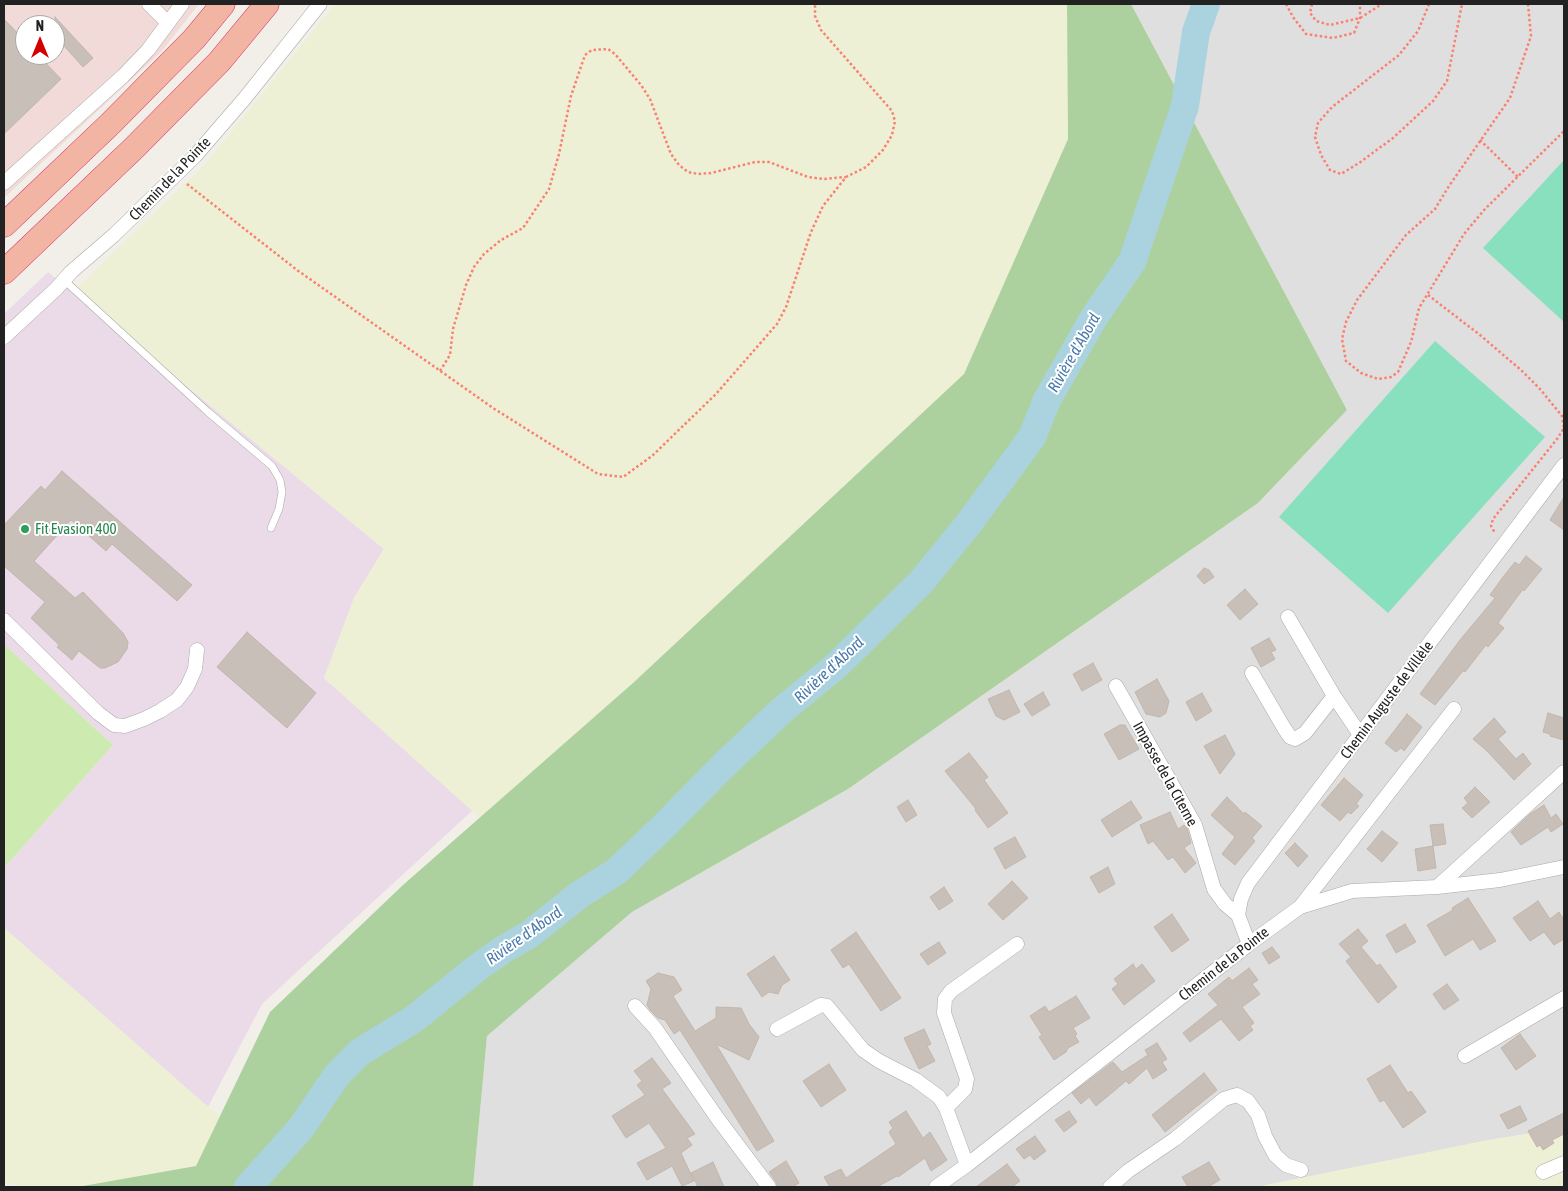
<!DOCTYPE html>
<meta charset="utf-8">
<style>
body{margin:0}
#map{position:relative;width:1568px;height:1191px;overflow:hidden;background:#f2efe9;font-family:"Asap Condensed",sans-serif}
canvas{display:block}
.frame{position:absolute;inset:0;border:5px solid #222;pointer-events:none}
.north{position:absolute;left:15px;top:15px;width:50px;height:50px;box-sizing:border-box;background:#fff;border:1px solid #a7a7a7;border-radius:50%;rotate:0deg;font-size:14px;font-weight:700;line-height:20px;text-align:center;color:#222}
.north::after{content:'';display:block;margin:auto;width:18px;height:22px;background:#d40000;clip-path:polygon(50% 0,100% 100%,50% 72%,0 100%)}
</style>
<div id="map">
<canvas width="1568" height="1191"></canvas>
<div class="frame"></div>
<div class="north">N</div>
</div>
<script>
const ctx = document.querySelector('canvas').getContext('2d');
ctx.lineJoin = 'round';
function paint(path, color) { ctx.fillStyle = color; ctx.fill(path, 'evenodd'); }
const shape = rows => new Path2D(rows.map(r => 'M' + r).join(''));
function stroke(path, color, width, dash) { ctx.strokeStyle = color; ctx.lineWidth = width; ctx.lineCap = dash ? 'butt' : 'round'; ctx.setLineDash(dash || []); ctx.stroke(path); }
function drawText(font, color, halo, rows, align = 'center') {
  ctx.font = font + ' "Asap Condensed",sans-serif'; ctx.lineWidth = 4; ctx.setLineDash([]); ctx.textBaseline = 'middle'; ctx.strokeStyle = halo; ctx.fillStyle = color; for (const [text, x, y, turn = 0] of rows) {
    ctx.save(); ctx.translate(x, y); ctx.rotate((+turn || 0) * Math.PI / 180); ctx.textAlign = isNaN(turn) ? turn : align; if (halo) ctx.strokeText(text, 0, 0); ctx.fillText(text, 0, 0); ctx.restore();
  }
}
const residential = shape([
 [1131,4,1564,4,1564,1128,1489,1140,1257,1187,473,1187,487,1036,632,912,848,789,1258,503,1347,410]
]);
const commercial = shape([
 [4,4,199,4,161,52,4,198],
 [25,25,55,25,55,55,25,55]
]);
const industrial = shape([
 [48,272,384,549,354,598,324,678,473,810,262,1004,208,1107,4,928,4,868,113,745,4,644,4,314]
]);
const farmland = shape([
 [335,4,1067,4,1068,139,964,374,633,683,480,818,324,678,354,598,384,549,73,292,206,163],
 [4,928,208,1107,220,1116,196,1166,77,1187,22,1187,4,1182],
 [1564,1128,1564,1187,1257,1187,1489,1140]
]);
const grass = shape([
 [4,644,113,745,4,868]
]);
const forest = shape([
 [1067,4,1131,4,1347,410,1258,503,848,789,632,912,487,1036,473,1187,77,1187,196,1166,270,1012,403,885,633,683,964,374,1068,139]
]);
const pitch = shape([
 [1564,160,1564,322,1483,248],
 [1435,341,1545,437,1388,613,1279,517]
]);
const river = shape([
 [248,1187,301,1128,337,1075,360,1052,414,1019,477,968,504,949,530,934,579,895,617,871,665,825,723,766,781,711,836,666,921,582,970,522,1032,437,1047,400,1093,319,1132,262,1185,106,1196,32,1206,4]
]);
const building = shape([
 [55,17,93,58,83,67,55,36,55,17],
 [4,19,25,41,25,55,38,55,61,79,4,134,4,19],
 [62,471,192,585,177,601,112,544,106,551,71,520,34,561,75,598,83,592,123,633,128,642,127,649,118,662,105,668,100,668,79,651,72,660,57,647,59,645,31,618,45,602,4,566,4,525,41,486,45,490,62,471],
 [1564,497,1564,530,1550,520,1564,497],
 [1526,556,1542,569,1524,591,1523,589,1498,623,1504,628,1488,647,1486,645,1465,672,1463,671,1435,705,1420,694,1460,640,1495,598,1490,595,1503,577,1515,562,1519,565,1526,556],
 [1204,568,1209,570,1214,577,1204,584,1197,576,1204,568],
 [1245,589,1258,604,1240,620,1227,605,1245,589],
 [247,632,316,693,287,728,217,667,247,632],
 [1269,638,1276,650,1271,652,1275,659,1261,667,1251,648,1269,638],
 [1093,663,1102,680,1082,691,1073,674,1093,663],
 [1157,679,1169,701,1166,713,1160,717,1146,714,1135,692,1157,679],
 [1009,690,1020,712,1004,720,996,716,988,699,1009,690],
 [1043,692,1050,705,1032,716,1024,704,1043,692],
 [1202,693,1212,711,1196,721,1186,702,1202,693],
 [1548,713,1564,718,1564,740,1550,736,1550,734,1543,732,1548,713],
 [1407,714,1422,727,1404,751,1401,748,1396,752,1385,743,1407,714],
 [1494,718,1506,732,1498,739,1516,759,1523,753,1531,764,1514,780,1487,751,1473,739,1494,718],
 [1120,725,1125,725,1139,749,1119,760,1104,734,1120,725],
 [1225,735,1235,754,1220,774,1204,746,1225,735],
 [969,753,988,777,984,780,1008,813,988,828,975,810,976,809,945,771,969,753],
 [1344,778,1363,795,1356,804,1359,806,1351,814,1348,812,1340,821,1321,805,1344,778],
 [1475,787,1490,802,1472,818,1462,808,1468,803,1464,798,1475,787],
 [1227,797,1244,814,1245,812,1262,826,1252,838,1255,841,1235,865,1222,854,1235,837,1211,815,1227,797],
 [908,800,917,815,906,822,897,807,908,800],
 [1131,801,1142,818,1112,837,1101,820,1131,801],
 [1544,805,1551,818,1556,814,1563,824,1551,832,1548,827,1521,845,1511,832,1530,814,1544,805],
 [1170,812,1178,829,1184,825,1187,828,1191,843,1184,848,1196,863,1185,873,1173,857,1168,860,1153,841,1148,844,1140,825,1170,812],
 [1443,824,1446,844,1433,846,1430,825,1443,824],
 [1382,831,1398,843,1382,862,1367,849,1382,831],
 [1015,837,1026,857,1005,869,994,848,1015,837],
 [1295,843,1308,856,1298,867,1285,853,1295,843],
 [1433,846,1436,868,1418,871,1415,849,1433,846],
 [1108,867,1115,884,1099,893,1090,877,1108,867],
 [1012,881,1028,898,1003,920,988,904,1012,881],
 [944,887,953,901,939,910,930,897,944,887],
 [1468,898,1496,941,1480,950,1473,939,1445,956,1427,925,1453,910,1452,908,1468,898],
 [1538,901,1550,919,1559,912,1564,920,1564,939,1554,945,1544,932,1530,941,1513,918,1538,901],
 [1172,914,1189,940,1172,952,1154,927,1172,914],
 [1405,924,1416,942,1396,953,1386,935,1405,924],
 [1358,929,1368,941,1361,947,1377,966,1380,964,1397,987,1378,1003,1346,961,1351,957,1339,944,1358,929],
 [856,932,901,998,881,1011,849,964,843,968,831,950,856,932],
 [939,942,946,953,928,965,920,954,939,942],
 [1272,947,1280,957,1269,964,1262,953,1272,947],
 [774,956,790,980,782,985,778,994,769,992,762,997,747,974,774,956],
 [1133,964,1136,969,1142,964,1155,981,1124,1005,1112,989,1118,984,1114,979,1133,964],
 [1249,968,1258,980,1252,984,1260,994,1242,1007,1254,1023,1250,1026,1253,1030,1239,1041,1221,1019,1190,1042,1183,1033,1218,1005,1208,994,1229,977,1232,981,1249,968],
 [658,973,674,977,682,990,673,996,695,1031,716,1018,716,1007,741,1008,749,1024,759,1037,749,1060,716,1044,774,1141,757,1151,680,1030,674,1034,665,1020,658,1018,650,1010,647,1005,651,989,646,981,658,973],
 [1447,984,1459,1000,1444,1010,1433,994,1447,984],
 [1076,996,1090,1018,1073,1028,1077,1034,1075,1036,1079,1042,1068,1048,1066,1052,1054,1060,1039,1037,1042,1035,1030,1016,1045,1006,1049,1012,1076,996],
 [924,1029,931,1044,927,1046,935,1061,919,1069,904,1038,924,1029],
 [1520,1034,1536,1056,1516,1070,1501,1048,1520,1034],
 [1157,1043,1167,1059,1162,1062,1167,1070,1153,1079,1147,1068,1129,1084,1126,1081,1096,1106,1089,1097,1081,1104,1072,1093,1113,1062,1122,1072,1148,1055,1145,1050,1157,1043],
 [652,1058,671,1083,662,1089,695,1134,687,1138,692,1145,681,1153,694,1181,682,1186,672,1166,647,1180,637,1163,666,1148,649,1123,626,1138,612,1116,645,1095,637,1085,642,1081,634,1071,652,1058],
 [829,1064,846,1090,821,1107,803,1081,829,1064],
 [1390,1065,1408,1093,1411,1091,1426,1112,1403,1128,1384,1100,1380,1102,1367,1079,1390,1065],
 [1204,1073,1217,1090,1165,1132,1152,1115,1204,1073],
 [1520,1106,1527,1120,1508,1129,1500,1115,1520,1106],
 [906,1111,923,1138,930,1132,947,1160,931,1171,925,1158,898,1177,897,1176,877,1187,830,1187,824,1177,841,1169,846,1178,896,1144,889,1132,893,1128,889,1122,906,1111],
 [1069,1111,1077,1122,1064,1132,1055,1120,1069,1111],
 [1564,1113,1564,1134,1552,1140,1554,1143,1543,1150,1540,1145,1537,1147,1528,1131,1564,1113],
 [1035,1136,1046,1151,1034,1160,1030,1155,1024,1159,1016,1149,1035,1136],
 [786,1161,799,1183,792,1187,778,1187,776,1182,769,1172,786,1161],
 [713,1162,724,1187,698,1187,691,1173,713,1162],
 [1209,1162,1220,1180,1208,1187,1188,1187,1182,1177,1209,1162],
 [1007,1164,1020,1181,1012,1187,976,1187,1007,1164]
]);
const path = shape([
 [1286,4,1293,17,1306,34,1333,38,1354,33,1360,18,1360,4],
 [1312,4,1310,13,1316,21,1330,25,1360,18,1382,4],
 [1429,4,1418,31,1399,55,1332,107,1318,123,1315,137,1321,155,1330,170,1341,174,1359,163,1393,138,1433,101,1447,81,1462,4],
 [1528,4,1531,36,1510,98,1449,186,1435,209,1406,235,1357,300,1346,322,1342,339,1346,361,1361,373,1378,379,1391,377,1398,372,1411,342,1419,308,1464,234,1485,209,1564,131],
 [1480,140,1518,177],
 [187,184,297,270,493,408,598,474,623,477,652,456,716,394,777,324,786,307,811,232,823,206,846,177,866,167,883,150,892,135,895,121,892,111,821,30,815,16,815,4],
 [1428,295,1480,335,1521,370,1540,389,1562,416,1564,428,1557,439,1493,519,1491,526,1495,533],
 [440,371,450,355,453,329,466,285,474,267,484,254,501,240,523,228,549,189,559,154,571,96,585,55,592,50,608,49,615,54,641,85,650,99,671,154,679,165,688,172,698,174,711,173,755,162,769,162,808,177,823,179,846,177]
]);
const service = shape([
 [64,280,208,412,272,466,280,480,282,492,279,509,271,528]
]);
const minor = shape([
 [168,23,182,4],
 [4,183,123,76,148,50,168,23,149,4],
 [4,337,56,289,71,272,114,235,195,156,245,98,320,4],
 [1288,617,1334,696,1361,736],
 [4,620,98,713,114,725,125,726,144,719,160,711,177,700,187,687,195,669,197,650],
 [1252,673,1284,728,1290,737,1295,739,1305,733,1334,696],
 [1116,686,1195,825,1214,889,1225,904,1238,915],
 [1437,887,1564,772],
 [1300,907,1454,709],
 [1249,944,1238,915,1241,899,1248,883,1564,465],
 [635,1006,655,1028,718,1119,769,1187],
 [777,1029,821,1005,827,1006,863,1050,879,1061,916,1080,939,1097,946,1108,967,1165],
 [1465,1056,1564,998],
 [946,1108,965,1089,967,1079,944,1013,945,999,951,991,1017,944],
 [1543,1172,1564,1163],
 [936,1187,967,1165,1249,944,1300,907,1352,891,1437,887,1500,880,1564,867],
 [1110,1187,1128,1171,1175,1139,1224,1099,1237,1095,1248,1101,1258,1115,1265,1136,1275,1155,1286,1165,1301,1170]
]);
const trunk = shape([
 [4,225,110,124,194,39,223,4],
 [4,272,134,148,219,62,267,4]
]);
const markers = [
 [25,529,5,"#2e9e5b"]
];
const streetNames = [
 ["Chemin de la Pointe",170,179,-46],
 ["Chemin Auguste de Villèle",1387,700,-53],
 ["Impasse de la Citerne",1165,774,61],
 ["Chemin de la Pointe",1224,964,-38]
];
const leisureNames = [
 ["Fit Evasion 400",35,529]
];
const waterNames = [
 ["Rivière d'Abord",1074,353,-60],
 ["Rivière d'Abord",829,670,-43],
 ["Rivière d'Abord",524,936,-35]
];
paint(residential, '#e0dfdf');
paint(commercial, '#f2dad9');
paint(industrial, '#ebdbe8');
paint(farmland, '#eef0d5');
paint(grass, '#cdebb0');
paint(forest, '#add19e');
paint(pitch, '#88e0be');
stroke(river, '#aad3df', 28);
paint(building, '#c7bfb8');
stroke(building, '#c4b6ab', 1);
stroke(service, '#a9a9a9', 8);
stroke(minor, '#a9a9a9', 15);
stroke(trunk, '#dc2a67', 25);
stroke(path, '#fa8072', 2.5, [2.5, 2.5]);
stroke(service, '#fff', 7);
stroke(minor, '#fff', 14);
stroke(trunk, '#f2b4a3', 24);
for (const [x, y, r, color] of markers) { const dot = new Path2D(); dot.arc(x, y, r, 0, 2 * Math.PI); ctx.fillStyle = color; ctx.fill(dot); stroke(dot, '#fff', 2); }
drawText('15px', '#222', '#fff', streetNames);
drawText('15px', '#27864d', '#fff', leisureNames, 'left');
drawText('italic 16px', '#4a7aab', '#fff', waterNames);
</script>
